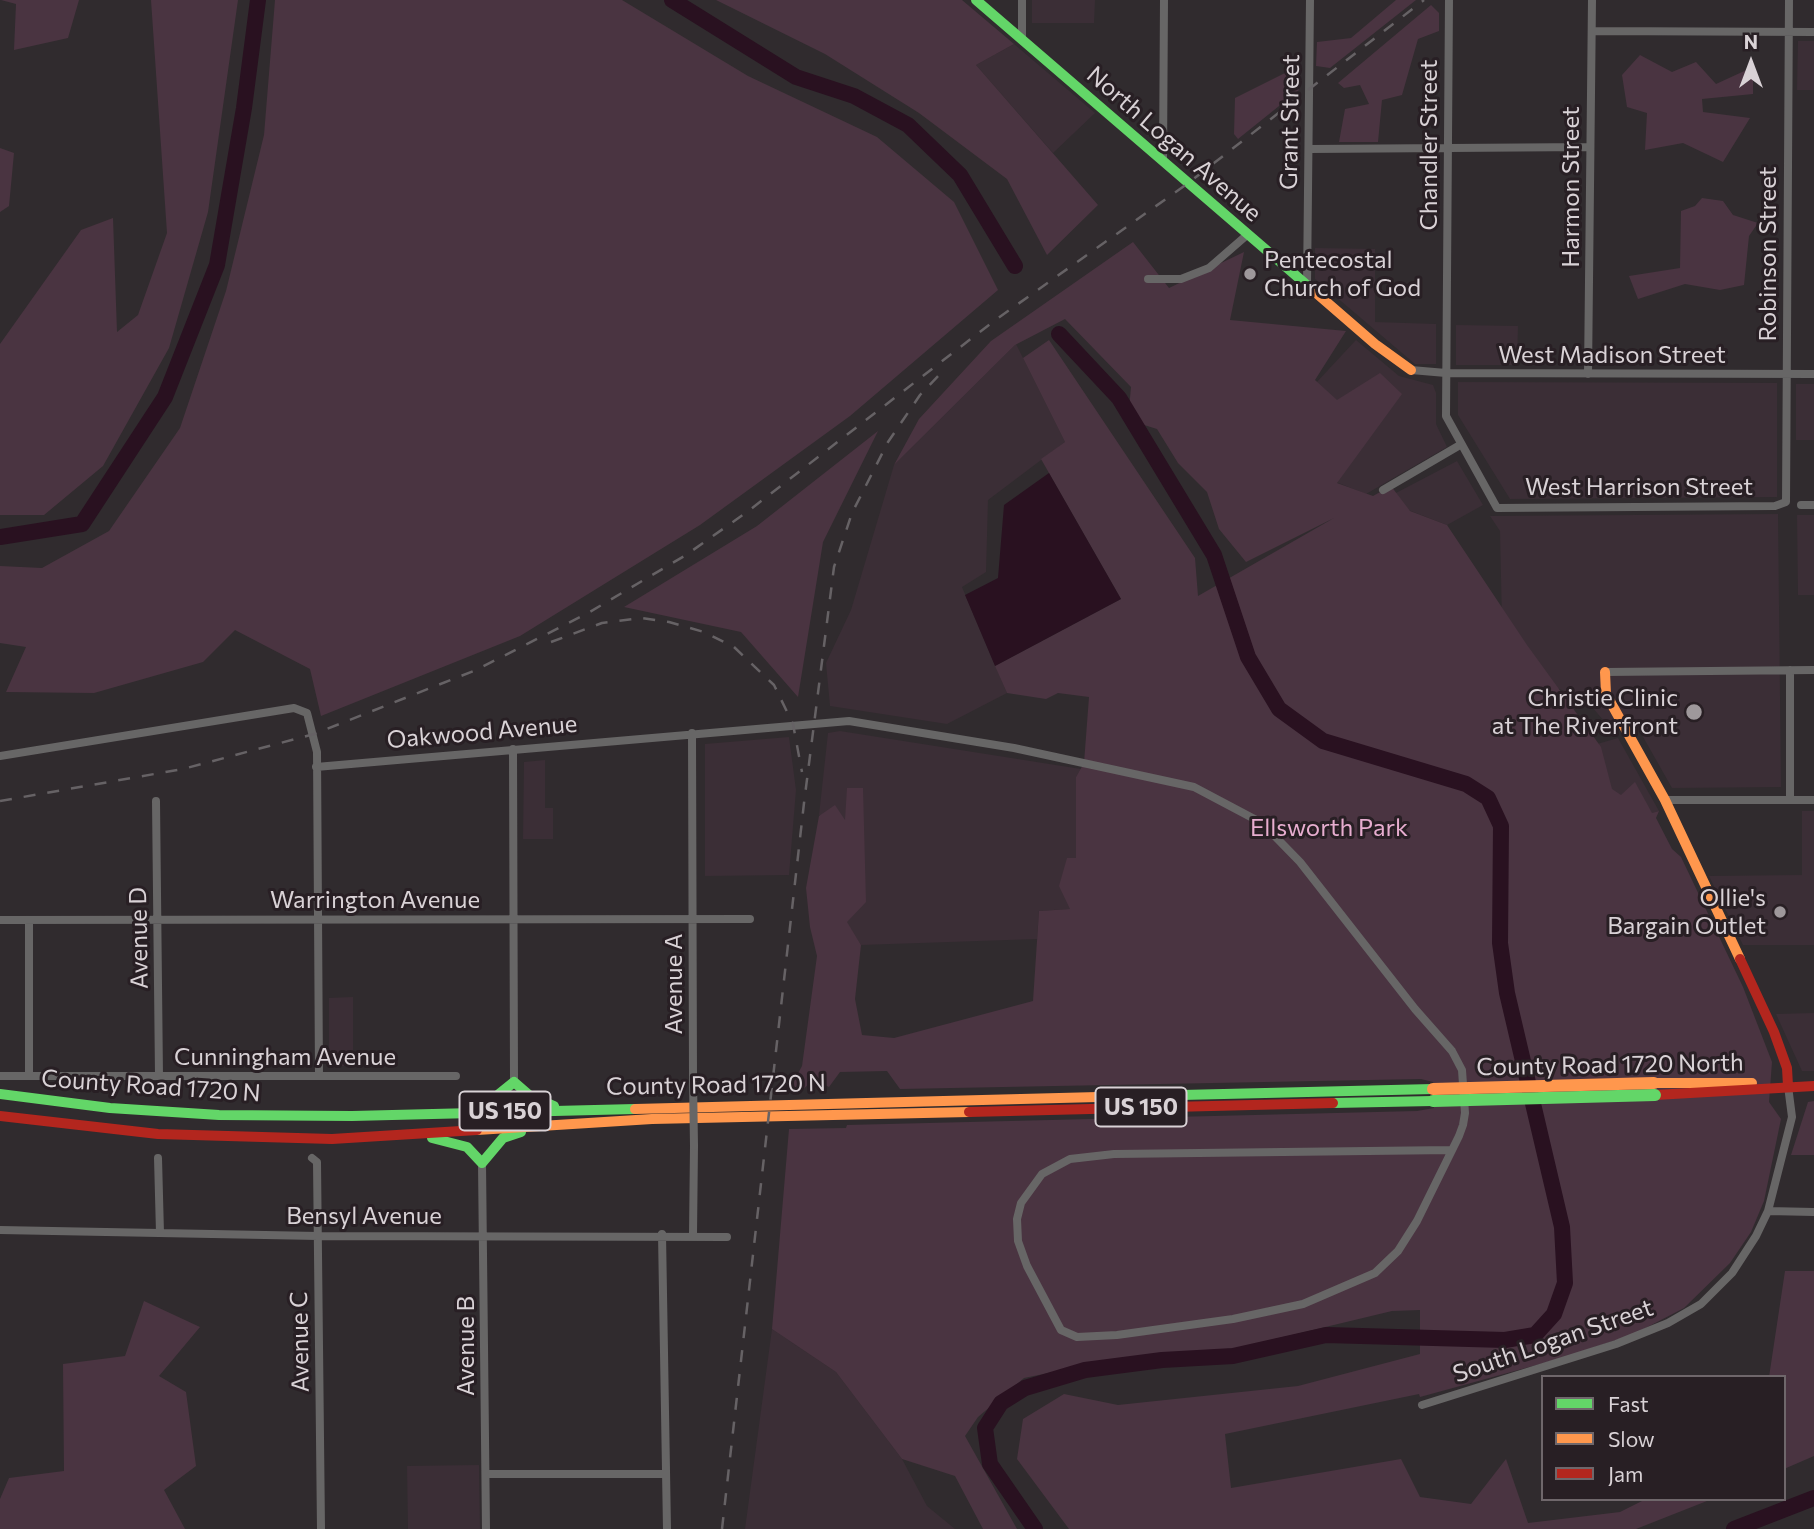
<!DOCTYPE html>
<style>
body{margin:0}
#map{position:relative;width:1814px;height:1529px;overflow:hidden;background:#302b2e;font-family:Commissioner,sans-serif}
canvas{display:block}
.legend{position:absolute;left:1541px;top:1375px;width:245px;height:126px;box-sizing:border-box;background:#281f24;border:2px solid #6f676b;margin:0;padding:9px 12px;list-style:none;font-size:21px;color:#d9d2d6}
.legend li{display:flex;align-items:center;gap:14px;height:35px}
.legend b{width:35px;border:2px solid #6f676b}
.north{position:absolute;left:1716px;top:28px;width:70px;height:70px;-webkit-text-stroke:5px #281f24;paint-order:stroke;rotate:0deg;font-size:19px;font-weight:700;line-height:28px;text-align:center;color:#d9d2d6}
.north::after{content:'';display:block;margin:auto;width:24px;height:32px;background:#d9d2d6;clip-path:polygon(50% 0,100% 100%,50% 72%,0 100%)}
</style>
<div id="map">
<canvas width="1814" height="1529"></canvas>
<ul class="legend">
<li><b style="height:9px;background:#63d668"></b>Fast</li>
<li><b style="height:9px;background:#ff974d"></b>Slow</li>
<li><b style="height:9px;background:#b3261e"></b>Jam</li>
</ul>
<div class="north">N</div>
</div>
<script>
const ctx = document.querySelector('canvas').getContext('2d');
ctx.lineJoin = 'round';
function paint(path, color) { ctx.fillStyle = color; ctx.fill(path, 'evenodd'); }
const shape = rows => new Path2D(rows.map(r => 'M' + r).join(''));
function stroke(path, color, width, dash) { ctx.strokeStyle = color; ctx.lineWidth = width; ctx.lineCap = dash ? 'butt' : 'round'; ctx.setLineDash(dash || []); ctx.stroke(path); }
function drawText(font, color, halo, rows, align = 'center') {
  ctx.font = font + ' Commissioner,sans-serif'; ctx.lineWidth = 6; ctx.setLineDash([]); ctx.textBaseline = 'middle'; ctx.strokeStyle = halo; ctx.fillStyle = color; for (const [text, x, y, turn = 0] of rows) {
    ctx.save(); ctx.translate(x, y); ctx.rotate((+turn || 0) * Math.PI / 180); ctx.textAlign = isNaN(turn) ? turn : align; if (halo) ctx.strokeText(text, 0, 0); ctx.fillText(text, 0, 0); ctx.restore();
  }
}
const built = shape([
 [1032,0,1095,0,1094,23,1032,23],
 [1798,41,1814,41,1814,90,1797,90],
 [1014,44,1095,113,1053,153,976,65],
 [1315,248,1375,249,1375,322,1436,324,1436,364,1415,364,1315,279],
 [1456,325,1518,326,1517,365,1456,365],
 [1356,340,1399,376,1433,385,1436,393,1436,424,1447,447,1366,494,1336,482,1343,409,1315,384],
 [1016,344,1065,442,988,500,986,572,962,587,1007,693,947,724,830,706,826,663,851,610,894,465],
 [1458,382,1777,383,1777,497,1510,499,1458,415],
 [1796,384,1814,384,1814,440,1796,440],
 [1457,461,1483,505,1447,525,1403,508,1394,494],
 [1778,514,1781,787,1672,788,1638,728,1611,729,1585,699,1539,681,1502,623,1500,531,1490,516],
 [1797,515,1814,515,1814,595,1798,595],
 [840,731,1081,769,1076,777,1076,858,1070,909,1039,911,1037,939,861,945,846,922,845,821,819,815,828,733],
 [789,737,796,790,789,875,705,876,705,744],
 [1618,738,1659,811,1627,822,1587,747],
 [545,760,545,808,553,808,553,839,523,839,524,762],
 [1802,811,1814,811,1814,945,1743,945,1709,876,1802,875],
 [353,997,353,1066,329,1066,329,998],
 [1814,1013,1814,1071,1802,1071,1776,1014],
 [772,1329,836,1372,902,1459,927,1506,955,1529,745,1529],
 [479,1465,480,1529,408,1529,407,1466]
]);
const green = shape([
 [1,0,79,0,68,38,14,50,16,4],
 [151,0,238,0,208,212,169,348,103,466,44,515,0,515,0,344,81,230,113,218,117,332,138,315,167,233],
 [275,0,622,0,748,76,877,137,954,202,998,290,850,416,700,525,520,636,321,716,310,669,235,630,203,662,94,693,6,692,26,647,0,643,0,566,42,568,109,531,180,428,226,291,264,135],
 [716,0,962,0,1014,44,976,65,1098,205,1047,255,1007,179,919,113,825,54],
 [1396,0,1416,0,1330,68,1316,66,1317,42,1351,38],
 [1431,5,1439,13,1439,31,1418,39,1402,95,1382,100,1378,142,1339,142,1345,109,1369,104,1360,85,1344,88,1338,83],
 [1640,55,1672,72,1696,62,1716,84,1753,67,1753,94,1702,99,1703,112,1750,118,1723,162,1683,143,1645,150,1647,113,1627,107,1622,75],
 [1289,71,1299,90,1238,139,1234,134,1235,98],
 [0,148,14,153,9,206,0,212],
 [1702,198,1723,201,1733,215,1758,223,1749,236,1744,285,1720,290,1685,284,1638,299,1629,276,1680,268,1681,211,1695,206],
 [1133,242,1169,288,1244,252,1230,320,1346,331,1315,380,1337,400,1380,373,1402,394,1337,483,1373,496,1391,486,1410,511,1447,525,1527,645,1601,747,1612,789,1621,795,1635,782,1652,813,1659,811,1656,818,1672,849,1681,857,1743,987,1772,1062,1769,1102,1781,1119,1764,1201,1751,1232,1730,1263,1684,1308,1634,1334,1562,1358,1420,1397,1419,1394,1225,1434,1231,1488,1401,1459,1420,1497,1471,1504,1506,1459,1528,1523,1620,1512,1646,1499,1712,1499,1636,1529,1069,1529,1017,1459,1023,1419,1064,1394,1118,1405,1298,1386,1420,1354,1420,1310,1392,1311,1238,1348,1122,1358,1024,1378,978,1417,965,1436,1017,1529,983,1529,955,1476,902,1459,836,1372,772,1329,789,1129,846,1128,847,1125,1417,1111,1434,1108,1433,1082,1421,1079,900,1089,887,1071,840,1072,829,1087,813,1079,802,1091,789,1090,802,1066,817,956,810,927,806,888,819,816,835,805,845,820,847,788,863,788,866,902,847,922,861,945,855,999,862,1035,894,1038,1033,1001,1039,911,1070,909,1059,886,1067,858,1076,858,1076,777,1084,763,1089,697,1058,693,1046,699,1007,693,995,666,1121,599,1041,459,1065,442,1023,358,1049,340,1195,558,1198,596,1334,518,1246,562,1219,529,1207,492,1178,463,1157,429,1128,420,1131,387,1065,319,1015,345,894,465,919,419,991,341],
 [878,431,823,542,798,697,741,632,624,607,757,526],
 [1814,1101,1814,1155,1791,1155,1808,1102],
 [1785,1271,1814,1271,1814,1456,1784,1469,1784,1377,1769,1377],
 [144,1301,200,1327,159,1376,186,1392,196,1466,164,1490,185,1529,0,1529,0,1499,9,1478,64,1471,63,1364,125,1356]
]);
const water = shape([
 [1049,473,1121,599,995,666,965,595,998,578,1004,505]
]);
const river = shape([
 [672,0,796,77,854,96,908,125,960,175,1015,266],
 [0,537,82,524,165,397,217,265,244,108,258,0],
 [1035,1529,990,1464,985,1428,1001,1403,1025,1388,1085,1370,1162,1360,1233,1356,1326,1335,1505,1340,1535,1335,1554,1314,1565,1283,1562,1227,1507,993,1500,943,1501,826,1488,798,1466,784,1323,741,1279,709,1248,657,1214,555,1119,398,1059,334],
 [1734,1529,1814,1498]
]);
const street = shape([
 [1449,0,1446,416,1497,508,1775,506,1786,502,1789,0],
 [1592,31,1814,32],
 [1022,38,1022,0],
 [1309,149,1590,147],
 [1163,160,1164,0],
 [1148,279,1181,279,1209,268,1247,235],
 [1307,286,1310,0],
 [1411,370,1446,373,1814,374],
 [1588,374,1592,0],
 [1383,490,1460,445],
 [1801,505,1814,505],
 [1605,672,1814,670],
 [692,733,693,1079],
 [513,749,514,1082],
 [0,756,294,708,307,713,317,752,319,1076],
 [316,767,849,721,1014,748,1194,787,1262,823,1300,862,1415,1009,1452,1051,1462,1070,1465,1113,1463,1125,1459,1136,1417,1221,1398,1251,1375,1273,1303,1304,1233,1319,1117,1335,1077,1337,1061,1330,1027,1266,1018,1241,1017,1219,1021,1203,1042,1174,1070,1159,1114,1154,1452,1150],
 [1790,799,1790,670],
 [1665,800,1814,800],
 [156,801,159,1076],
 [0,920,750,919],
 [29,920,29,1076],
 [0,1076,456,1076],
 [158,1158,160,1233],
 [312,1158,317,1162,321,1529],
 [482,1163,486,1529],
 [1768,1211,1814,1212],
 [0,1230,318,1236,727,1237],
 [662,1234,667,1529],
 [693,1235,694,1146],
 [1422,1405,1616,1344,1668,1323,1701,1304,1732,1273,1756,1236,1768,1211,1792,1117,1788,1086],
 [486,1474,666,1474]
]);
const fast = shape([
 [976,0,1315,292],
 [0,1094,110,1108,219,1115,352,1116,635,1109],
 [1098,1097,1433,1089],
 [1333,1103,1433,1101],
 [472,1106,488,1103,514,1082,529,1095,554,1106],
 [432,1138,467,1147,482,1163,503,1138,521,1132]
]);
const slow = shape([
 [1315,292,1375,344,1411,370],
 [1605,672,1606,694,1665,800,1740,959],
 [1654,1083,1752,1083],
 [635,1109,1098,1097],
 [477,1130,652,1119,969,1112]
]);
const jam = shape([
 [1740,959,1774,1032,1787,1068,1788,1086],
 [1655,1095,1814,1086],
 [969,1112,1333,1103],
 [0,1116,158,1134,332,1139,477,1130]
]);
const rail = shape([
 [551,642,602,623,641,618,669,622,704,632,734,647,774,685,793,724,802,772],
 [0,801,183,769,314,734,476,670,588,613,686,555,747,512,994,321,1187,184,1424,0],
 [722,1529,804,803,834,567,852,513,888,442,920,395,941,373]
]);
const streetBridge = shape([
 [693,1079,694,1146]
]);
const fastBridge = shape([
 [1433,1101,1655,1095]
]);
const slowBridge = shape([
 [1433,1089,1654,1083]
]);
const markers = [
 [1250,274,7,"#9e989b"],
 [1694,712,9,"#9e989b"],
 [1780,912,7,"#9e989b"]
];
const shields = [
 [1141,1107,91],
 [505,1111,91]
];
const shieldNames = [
 ["US 150",1141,1107],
 ["US 150",505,1111]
];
const streetNames = [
 ["Grant Street",1290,122,-89],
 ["North Logan Avenue",1174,144,41],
 ["Chandler Street",1429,145,-90],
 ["Harmon Street",1571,187,-90],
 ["Robinson Street",1768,254,-90],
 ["West Madison Street",1612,355],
 ["West Harrison Street",1639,487],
 ["Oakwood Avenue",482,732,-5],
 ["Warrington Avenue",375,900],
 ["Avenue D",139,938,-91],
 ["Avenue A",674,984,-90],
 ["Cunningham Avenue",285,1057],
 ["County Road 1720 North",1610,1065,-1],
 ["County Road 1720 N",716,1085,-1],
 ["County Road 1720 N",151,1086,4],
 ["Bensyl Avenue",364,1216],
 ["South Logan Street",1553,1341,-19],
 ["Avenue C",300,1342,-91],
 ["Avenue B",466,1346,-90]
];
const poiNames = [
 ["Pentecostal",1264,260,"left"],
 ["Church of God",1264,288,"left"],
 ["Christie Clinic",1678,698],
 ["at The Riverfront",1678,726],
 ["Ollie's",1766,898],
 ["Bargain Outlet",1766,926]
];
const parkNames = [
 ["Ellsworth Park",1329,828]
];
paint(built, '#3b2e36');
paint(green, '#4a3441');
paint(water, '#291120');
stroke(river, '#291120', 16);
stroke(street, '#676666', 8);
stroke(fast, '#63d668', 10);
stroke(slow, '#ff974d', 10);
stroke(jam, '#b3261e', 10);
stroke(rail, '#666265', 2.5, [12, 12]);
stroke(streetBridge, '#676666', 8);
stroke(fastBridge, '#63d668', 12);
stroke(slowBridge, '#ff974d', 12);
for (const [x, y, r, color] of markers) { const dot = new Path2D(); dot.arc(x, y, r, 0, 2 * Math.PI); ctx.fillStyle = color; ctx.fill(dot); stroke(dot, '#281f24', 2.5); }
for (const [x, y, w] of shields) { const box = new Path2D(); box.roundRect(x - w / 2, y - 19.5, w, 39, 5); ctx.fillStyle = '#281f24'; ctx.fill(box); stroke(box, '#d9d2d6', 2); }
drawText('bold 23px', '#d9d2d6', null, shieldNames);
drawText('24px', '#d9d2d6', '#281f24', streetNames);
drawText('24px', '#d9d2d6', '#281f24', poiNames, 'right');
drawText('24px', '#e7adcf', '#281f24', parkNames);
</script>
